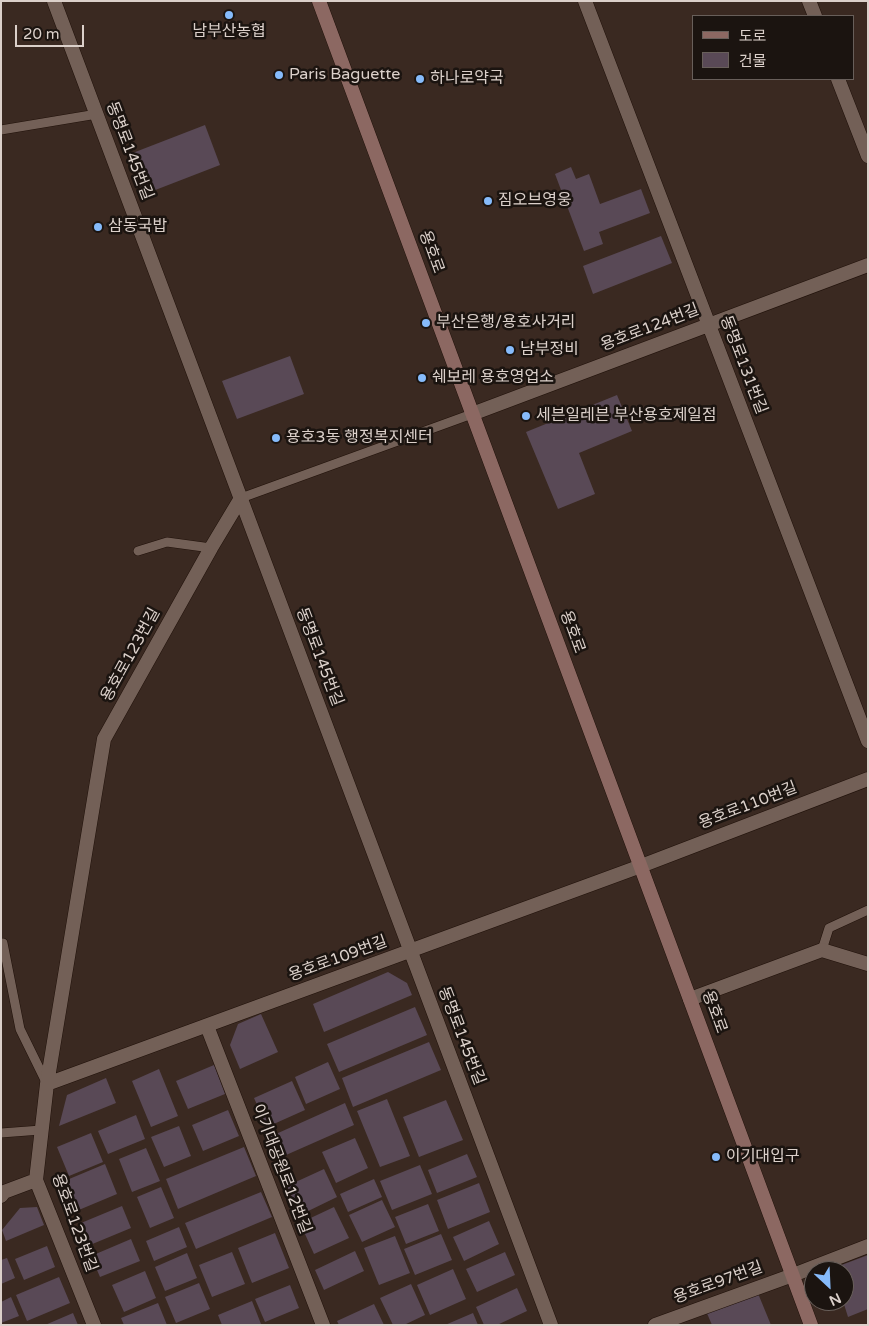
<!DOCTYPE html>
<meta charset="utf-8">
<style>
body{margin:0}
#map{position:relative;width:869px;height:1326px;overflow:hidden;background:#3a2921;font-family:"Varela Round","Noto Sans KR",sans-serif}
canvas{display:block}
.frame{position:absolute;inset:0;border:2px solid #dbd0ca;pointer-events:none}
.legend{position:absolute;left:692px;top:15px;width:162px;height:65px;box-sizing:border-box;background:#1b1410;border:1px solid #685f5a;margin:0;padding:6px 9px;list-style:none;font-size:15px;color:#dbd0ca}
.legend li{display:flex;align-items:center;gap:10px;height:25px}
.legend b{width:25px;border:1px solid #685f5a}
.north{position:absolute;left:804px;top:1261px;width:50px;height:50px;box-sizing:border-box;background:#1b1410;border:1px solid #685f5a;border-radius:50%;rotate:155deg;font-size:14px;font-weight:700;line-height:20px;text-align:center;color:#dbd0ca}
.north::after{content:'';display:block;margin:auto;width:18px;height:22px;background:#86bbfb;clip-path:polygon(50% 0,100% 100%,50% 72%,0 100%)}
.scale{position:absolute;left:15px;top:25px;width:69px;height:22px;box-sizing:border-box;border:2px solid #dbd0ca;border-top:0;padding-left:6px;font-size:15px;line-height:18px;white-space:nowrap;color:#dbd0ca;-webkit-text-stroke:4px #1b1410;paint-order:stroke}
</style>
<div id="map">
<canvas width="869" height="1326"></canvas>
<div class="frame"></div>
<ul class="legend">
<li><b style="height:6px;background:#8c6862"></b>도로</li>
<li><b style="height:14px;background:#594956"></b>건물</li>
</ul>
<div class="north">N</div>
<div class="scale">20 m</div>
</div>
<script>
const ctx = document.querySelector('canvas').getContext('2d');
ctx.lineJoin = 'round';
function paint(path, color) { ctx.fillStyle = color; ctx.fill(path, 'evenodd'); }
const shape = rows => new Path2D(rows.map(r => 'M' + r).join(''));
function stroke(path, color, width, dash) { ctx.strokeStyle = color; ctx.lineWidth = width; ctx.lineCap = dash ? 'butt' : 'round'; ctx.setLineDash(dash || []); ctx.stroke(path); }
function drawText(font, color, halo, rows, align = 'center') {
  ctx.font = font + ' "Varela Round","Noto Sans KR",sans-serif'; ctx.lineWidth = 5; ctx.setLineDash([]); ctx.textBaseline = 'middle'; ctx.strokeStyle = halo; ctx.fillStyle = color; for (const [text, x, y, turn = 0] of rows) {
    ctx.save(); ctx.translate(x, y); ctx.rotate((+turn || 0) * Math.PI / 180); ctx.textAlign = isNaN(turn) ? turn : align; if (halo) ctx.strokeText(text, 0, 0); ctx.fillText(text, 0, 0); ctx.restore();
  }
}
const building = shape([
 [205,125,220,165,145,194,130,154],
 [571,167,576,179,589,174,600,204,641,189,650,213,599,232,603,244,584,251,555,174],
 [661,236,672,263,593,294,583,266],
 [290,356,304,394,237,419,222,381],
 [617,395,632,431,579,453,595,494,558,509,526,432],
 [388,972,407,983,412,995,324,1032,313,1004],
 [415,1007,427,1035,339,1072,327,1044],
 [261,1014,278,1052,240,1069,230,1045,238,1024],
 [429,1042,441,1070,353,1107,342,1078],
 [328,1062,340,1089,306,1104,295,1077],
 [214,1065,225,1094,188,1109,176,1081],
 [159,1069,178,1116,151,1127,132,1081],
 [106,1078,116,1103,59,1126,67,1095],
 [292,1081,305,1110,267,1127,254,1098],
 [387,1099,410,1156,380,1167,357,1111],
 [446,1100,463,1140,419,1157,403,1117],
 [345,1103,354,1125,277,1159,267,1138],
 [228,1110,239,1136,203,1151,192,1125],
 [136,1115,145,1139,108,1154,98,1131],
 [179,1126,191,1156,164,1167,151,1137],
 [91,1133,103,1162,69,1176,57,1147],
 [355,1138,368,1168,336,1183,322,1152],
 [244,1147,256,1176,178,1209,166,1179],
 [146,1148,160,1181,132,1192,119,1159],
 [467,1154,477,1177,437,1193,428,1170],
 [105,1164,117,1194,74,1212,62,1182],
 [420,1165,432,1194,392,1210,380,1181],
 [324,1169,337,1197,300,1215,287,1186],
 [374,1179,382,1197,348,1212,340,1194],
 [479,1183,490,1212,448,1229,437,1200],
 [161,1187,174,1218,150,1228,137,1197],
 [261,1192,272,1217,196,1249,185,1223],
 [382,1200,395,1227,362,1242,349,1215],
 [428,1204,439,1231,406,1244,395,1217],
 [122,1206,131,1228,90,1245,81,1223],
 [37,1207,44,1225,6,1241,2,1230,20,1208],
 [334,1207,349,1238,314,1254,300,1223],
 [489,1221,499,1244,464,1261,453,1237],
 [179,1227,187,1247,154,1261,146,1241],
 [275,1233,289,1268,252,1283,238,1248],
 [441,1234,452,1260,415,1275,404,1249],
 [395,1236,410,1273,379,1285,364,1248],
 [131,1239,140,1261,100,1277,91,1256],
 [47,1246,55,1267,24,1280,15,1259],
 [355,1251,364,1271,324,1290,315,1270],
 [232,1252,245,1284,212,1297,199,1265],
 [505,1252,515,1275,477,1292,466,1269],
 [187,1253,197,1278,165,1291,155,1267],
 [868,1255,868,1309,848,1317,843,1301,844,1301,844,1271,831,1271,831,1269],
 [7,1258,15,1278,1,1284,1,1260],
 [453,1269,466,1299,430,1315,417,1285],
 [145,1271,156,1298,124,1312,112,1285],
 [59,1277,70,1303,27,1321,16,1295],
 [199,1283,210,1309,176,1323,165,1297],
 [411,1284,425,1315,404,1325,393,1325,380,1298],
 [290,1285,299,1308,265,1322,255,1299],
 [517,1288,527,1311,497,1325,484,1325,476,1307],
 [757,1291,771,1325,712,1325,706,1311],
 [11,1297,19,1316,1,1323,1,1302],
 [252,1301,261,1324,222,1325,218,1315],
 [158,1303,167,1325,124,1325,121,1318],
 [374,1304,384,1325,339,1325,337,1321],
 [73,1313,78,1325,45,1325],
 [473,1313,478,1325,445,1325]
]);
const service = shape([
 [1,130,97,114],
 [241,498,472,414],
 [138,551,167,542,211,548],
 [1,943,3,943,20,1029,47,1084],
 [822,950,829,928,868,910],
 [1,1133,41,1130]
]);
const minor = shape([
 [54,1,551,1325],
 [585,1,868,741],
 [809,1,815,16],
 [838,79,868,156],
 [472,414,868,265],
 [690,999,822,950,868,964],
 [207,1026,323,1325],
 [47,1084,641,866,868,779],
 [1,1196,4,1192,36,1180],
 [94,1325,36,1180,47,1084,104,739,211,548,241,498],
 [655,1325,793,1275,868,1246]
]);
const secondary = shape([
 [319,1,811,1325]
]);
const markers = [
 [229,15,5,"#86bbfb"],
 [279,75,5,"#86bbfb"],
 [420,79,5,"#86bbfb"],
 [488,201,5,"#86bbfb"],
 [98,227,5,"#86bbfb"],
 [426,323,5,"#86bbfb"],
 [510,350,5,"#86bbfb"],
 [422,378,5,"#86bbfb"],
 [526,416,5,"#86bbfb"],
 [276,438,5,"#86bbfb"],
 [716,1157,5,"#86bbfb"]
];
const poiNames = [
 ["남부산농협",229,32,"center"],
 ["Paris Baguette",289,75],
 ["하나로약국",430,79],
 ["짐오브영웅",498,201],
 ["삼동국밥",108,227],
 ["부산은행/용호사거리",436,323],
 ["남부정비",520,350],
 ["쉐보레 용호영업소",432,378],
 ["세븐일레븐 부산용호제일점",536,416],
 ["용호3동 행정복지센터",286,438],
 ["이기대입구",726,1157]
];
const streetNames = [
 ["동명로145번길",129,151,69],
 ["용호로",431,252,70],
 ["용호로124번길",650,328,-21],
 ["동명로131번길",743,365,69],
 ["용호로",572,632,70],
 ["용호로123번길",131,655,-61],
 ["동명로145번길",319,657,69],
 ["용호로110번길",748,806,-21],
 ["용호로109번길",338,959,-20],
 ["용호로",714,1012,70],
 ["동명로145번길",461,1036,69],
 ["이기대공원로12번길",281,1169,69],
 ["용호로123번길",74,1223,70],
 ["용호로97번길",718,1283,-20]
];
paint(building, '#594956');
stroke(service, '#20110a', 10);
stroke(minor, '#20110a', 15);
stroke(secondary, '#20110a', 15);
stroke(service, '#736057', 9);
stroke(minor, '#736057', 14);
stroke(secondary, '#8c6862', 14);
for (const [x, y, r, color] of markers) { const dot = new Path2D(); dot.arc(x, y, r, 0, 2 * Math.PI); ctx.fillStyle = color; ctx.fill(dot); stroke(dot, '#1b1410', 2); }
drawText('16px', '#dbd0ca', '#1b1410', poiNames, 'left');
drawText('16px', '#dbd0ca', '#1b1410', streetNames);
</script>
